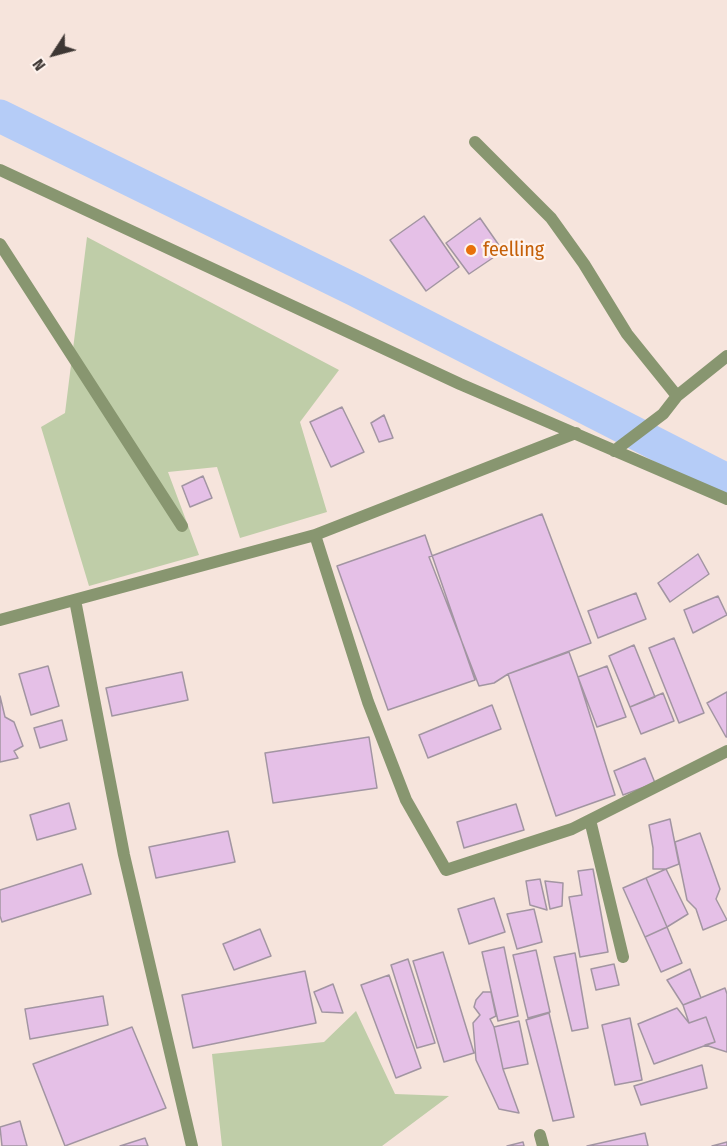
<!DOCTYPE html>
<style>
body{margin:0}
#map{position:relative;width:727px;height:1146px;overflow:hidden;background:#f6e4dc;font-family:"Fira Sans Condensed",sans-serif}
canvas{display:block}
.north{position:absolute;left:24px;top:24px;width:60px;height:60px;-webkit-text-stroke:4px #fef3ee;paint-order:stroke;rotate:234deg;font-size:16px;font-weight:700;line-height:24px;text-align:center;color:#3e3734}
.north::after{content:'';display:block;margin:auto;width:21px;height:27px;background:#3e3734;clip-path:polygon(50% 0,100% 100%,50% 72%,0 100%)}
</style>
<div id="map">
<canvas width="727" height="1146"></canvas>
<div class="north">N</div>
</div>
<script>
const ctx = document.querySelector('canvas').getContext('2d');
ctx.lineJoin = 'round';
function paint(path, color) { ctx.fillStyle = color; ctx.fill(path, 'evenodd'); }
const shape = rows => new Path2D(rows.map(r => 'M' + r).join(''));
function stroke(path, color, width, dash) { ctx.strokeStyle = color; ctx.lineWidth = width; ctx.lineCap = dash ? 'butt' : 'round'; ctx.setLineDash(dash || []); ctx.stroke(path); }
function drawText(font, color, halo, rows, align = 'center') {
  ctx.font = font + ' "Fira Sans Condensed",sans-serif'; ctx.lineWidth = 4.5; ctx.setLineDash([]); ctx.textBaseline = 'middle'; ctx.strokeStyle = halo; ctx.fillStyle = color; for (const [text, x, y, turn = 0] of rows) {
    ctx.save(); ctx.translate(x, y); ctx.rotate((+turn || 0) * Math.PI / 180); ctx.textAlign = isNaN(turn) ? turn : align; if (halo) ctx.strokeText(text, 0, 0); ctx.fillText(text, 0, 0); ctx.restore();
  }
}
const green = shape([
 [87,237,339,370,300,422,327,512,240,538,217,467,168,472,199,555,89,586,41,427,65,413],
 [356,1011,395,1094,449,1096,382,1146,222,1146,212,1054,324,1042]
]);
const canal = shape([
 [0,116,355,290,727,480]
]);
const building = shape([
 [424,216,459,267,426,291,390,240,424,216],
 [480,218,503,251,469,274,446,243,480,218],
 [342,407,364,452,331,467,310,422,342,407],
 [384,415,393,438,379,442,371,423,384,415],
 [203,476,212,498,190,507,182,486,203,476],
 [542,514,591,643,508,674,494,683,479,686,429,557,542,514],
 [425,535,475,680,388,710,337,566,425,535],
 [698,554,709,574,670,602,658,583,698,554],
 [636,593,646,619,598,638,588,611,636,593],
 [718,596,727,615,693,633,684,610,718,596],
 [674,638,704,713,679,723,649,648,674,638],
 [634,645,655,697,630,707,609,656,634,645],
 [569,652,578,677,615,795,556,816,508,674,569,652],
 [48,666,59,706,31,715,19,674,48,666],
 [607,666,626,717,597,727,578,677,607,666],
 [182,672,188,700,112,716,106,688,182,672],
 [727,692,727,737,726,737,707,703,727,692],
 [663,693,674,721,641,734,630,707,663,693],
 [0,696,5,717,14,722,23,746,14,751,18,758,0,762,0,696],
 [492,705,501,729,428,758,419,735,492,705],
 [62,720,67,740,40,748,34,728,62,720],
 [369,737,377,788,273,803,265,753,369,737],
 [645,758,655,783,623,795,614,771,645,758],
 [69,803,76,829,37,840,30,815,69,803],
 [516,804,524,830,464,848,457,822,516,804],
 [670,819,679,864,666,869,653,869,653,848,649,825,670,819],
 [228,831,235,862,156,878,149,847,228,831],
 [700,833,720,889,716,899,727,920,703,930,696,909,687,900,675,842,700,833],
 [82,864,91,894,2,922,0,916,0,890,82,864],
 [593,869,608,952,580,957,569,897,582,895,578,871,593,869],
 [666,869,688,914,667,927,646,878,666,869],
 [646,878,667,927,645,937,623,888,646,878],
 [540,879,547,910,530,905,526,881,540,879],
 [545,881,563,883,562,906,550,909,545,881],
 [494,898,505,932,469,944,458,909,494,898],
 [534,909,542,942,517,949,507,914,534,909],
 [667,927,682,963,661,972,645,937,667,927],
 [260,929,271,956,234,970,223,944,260,929],
 [504,947,518,1016,498,1021,482,952,504,947],
 [536,950,550,1012,528,1018,513,955,536,950],
 [443,952,474,1053,444,1062,413,961,443,952],
 [575,953,588,1028,572,1031,554,957,575,953],
 [408,959,435,1043,417,1048,391,965,408,959],
 [614,964,619,985,596,990,591,969,614,964],
 [690,969,701,998,683,1005,667,980,690,969],
 [305,971,316,1023,193,1048,182,995,305,971],
 [389,975,421,1068,396,1078,361,985,389,975],
 [333,984,343,1013,322,1012,314,992,333,984],
 [725,988,727,994,727,1052,705,1045,715,1042,706,1017,689,1023,683,1005,725,988],
 [483,992,491,992,496,1016,490,1019,494,1027,503,1069,519,1113,499,1109,476,1060,473,1023,480,1015,474,1007,476,1000,483,992],
 [103,996,108,1025,30,1039,25,1009,103,996],
 [677,1008,689,1023,706,1017,715,1042,654,1064,638,1024,677,1008],
 [549,1013,574,1117,553,1121,526,1020,549,1013],
 [630,1018,642,1080,615,1085,602,1025,630,1018],
 [519,1021,528,1064,503,1069,494,1027,519,1021],
 [132,1027,166,1108,65,1146,33,1064,132,1027],
 [702,1065,707,1088,641,1105,634,1086,702,1065],
 [20,1121,27,1146,2,1146,0,1127,20,1121],
 [645,1133,648,1146,587,1146,645,1133],
 [145,1138,148,1146,120,1146,145,1138],
 [523,1142,524,1146,507,1146,523,1142],
 [727,1142,727,1146,712,1146,727,1142]
]);
const minor = shape([
 [475,142,551,218,584,264,627,334,677,396],
 [0,170,460,384,727,499],
 [0,244,182,526],
 [614,451,663,414,677,396,727,356],
 [315,535,368,702,406,800,446,870,572,829,727,751],
 [75,600,124,855,192,1146],
 [0,620,315,535,576,433],
 [590,820,623,957],
 [540,1135,543,1146]
]);
const markers = [
 [471,250,6,"#e8710a"]
];
const foodNames = [
 ["feelling",483,250]
];
paint(green, '#bfcda8');
stroke(canal, '#b5ccf7', 33);
paint(building, '#e5c0e7');
stroke(building, '#a295a2', 1.5);
stroke(minor, '#889670', 12);
for (const [x, y, r, color] of markers) { const dot = new Path2D(); dot.arc(x, y, r, 0, 2 * Math.PI); ctx.fillStyle = color; ctx.fill(dot); stroke(dot, '#fef3ee', 2); }
drawText('20px', '#c56008', '#fef3ee', foodNames, 'left');
</script>
